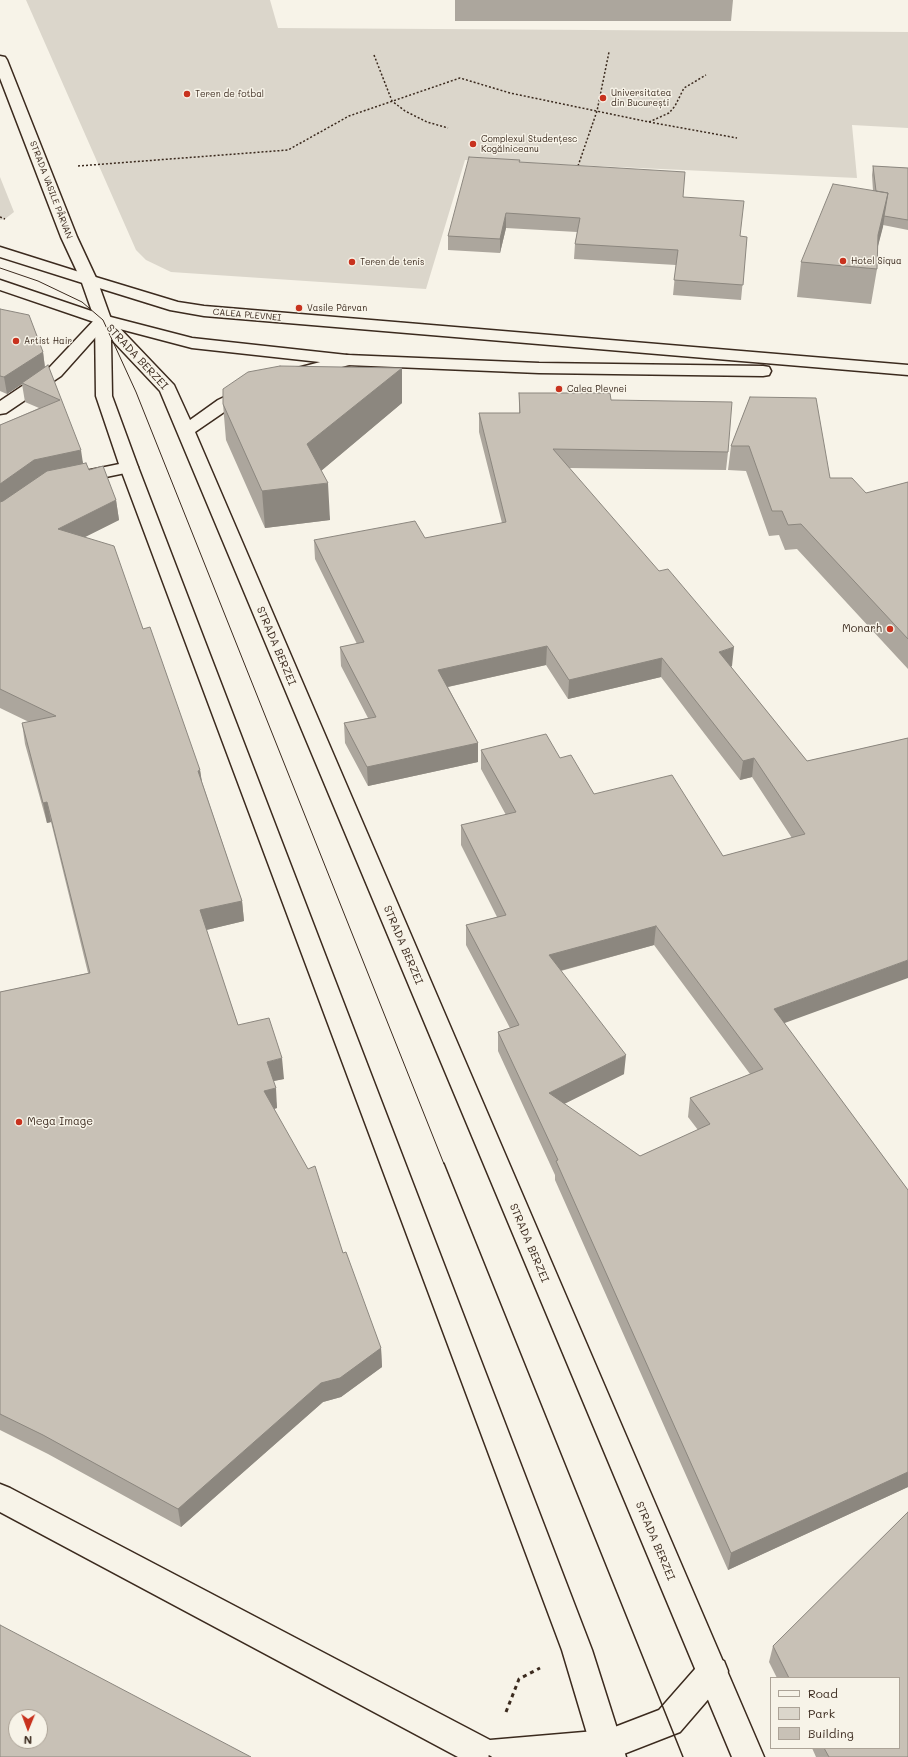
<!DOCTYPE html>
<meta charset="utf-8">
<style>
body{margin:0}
#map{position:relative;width:908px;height:1757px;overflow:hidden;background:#f7f3e8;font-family:Mali,sans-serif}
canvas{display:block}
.legend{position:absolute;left:770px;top:1677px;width:130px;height:72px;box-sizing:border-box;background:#f7f3e8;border:1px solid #aca397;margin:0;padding:5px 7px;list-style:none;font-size:12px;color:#3b2a1e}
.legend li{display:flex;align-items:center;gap:8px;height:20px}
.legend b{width:20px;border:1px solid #aca397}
.north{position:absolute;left:8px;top:1709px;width:40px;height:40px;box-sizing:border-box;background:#f7f3e8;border:1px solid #aca397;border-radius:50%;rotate:181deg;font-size:11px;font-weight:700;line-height:16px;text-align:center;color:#3b2a1e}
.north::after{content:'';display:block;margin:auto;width:14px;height:18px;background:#c8321e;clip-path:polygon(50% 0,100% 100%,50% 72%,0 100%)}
</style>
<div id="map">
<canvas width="908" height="1757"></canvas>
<ul class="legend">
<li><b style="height:5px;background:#f7f3e8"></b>Road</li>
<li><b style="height:11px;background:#dbd6cb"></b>Park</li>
<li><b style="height:11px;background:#c8c1b6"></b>Building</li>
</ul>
<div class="north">N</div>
</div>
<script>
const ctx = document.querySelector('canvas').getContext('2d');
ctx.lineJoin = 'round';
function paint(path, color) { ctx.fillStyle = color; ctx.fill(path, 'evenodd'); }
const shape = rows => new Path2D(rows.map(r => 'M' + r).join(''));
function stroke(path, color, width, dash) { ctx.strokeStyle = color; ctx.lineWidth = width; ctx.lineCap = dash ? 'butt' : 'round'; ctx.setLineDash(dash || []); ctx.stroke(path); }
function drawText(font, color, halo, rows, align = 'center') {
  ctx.font = font + ' Mali,sans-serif'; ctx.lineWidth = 3; ctx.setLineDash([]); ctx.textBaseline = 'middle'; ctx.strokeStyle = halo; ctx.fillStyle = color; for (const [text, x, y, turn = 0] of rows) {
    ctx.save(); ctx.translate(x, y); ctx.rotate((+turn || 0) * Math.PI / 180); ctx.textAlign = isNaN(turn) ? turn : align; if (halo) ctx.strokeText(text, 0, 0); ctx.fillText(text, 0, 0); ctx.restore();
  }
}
const green = shape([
 [26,0,270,0,278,28,908,32,908,128,852,125,857,178,465,160,426,289,171,272,146,260,136,250],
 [0,177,14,212,5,219,0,220]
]);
const pathFar1 = shape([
 [374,55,392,101,405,111,427,122,448,128],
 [649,122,669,113,675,106,684,88,706,75],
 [78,166,288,150,349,116,460,78,510,93,649,122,737,138],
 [578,166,597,111,609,52],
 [0,217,5,219]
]);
const path = shape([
 [506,1712,519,1679,540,1668]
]);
const service = shape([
 [103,315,109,317,111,320,61,376,6,413,0,414,0,401,49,368,97,317,103,315]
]);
const minor = shape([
 [129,462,135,463,138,467,135,471,77,483,71,482,68,478,71,474,129,462]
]);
const tertiary = shape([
 [0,247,95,277,97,280,95,283,89,285,0,257,0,247],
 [0,280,109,317,111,320,109,323,103,325,97,323,0,290,0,280],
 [0,1484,10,1488,490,1740,607,1730,659,1710,702,1661,713,1656,724,1661,728,1671,724,1681,680,1732,616,1757,458,1757,0,1512,0,1484]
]);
const secondary = shape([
 [89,275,178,302,204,306,908,365,908,375,204,316,170,310,83,283,81,280,83,277,89,275],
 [103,315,192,338,347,355,539,363,763,366,769,367,771,371,769,375,763,376,539,373,347,365,192,348,97,323,95,320,97,317,103,315]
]);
const primary = shape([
 [0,56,5,57,7,60,77,237,97,280,111,319,174,385,190,420,218,400,243,388,249,387,255,388,257,392,255,396,230,408,195,432,764,1757,732,1757,160,391,111,339,112,396,138,467,592,1650,626,1757,594,1757,562,1650,120,467,96,396,95,320,81,280,61,237,0,78,0,56],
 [347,355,353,356,355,360,353,364,292,380,286,379,284,375,286,371,347,355]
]);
const tramFar1 = shape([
 [0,268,38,281,82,302,103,320,136,392,444,1164]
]);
const tram = shape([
 [444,1163,683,1757],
 [489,1756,491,1757]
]);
const wall = shape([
 [455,0,733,0,731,21,455,21],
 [520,162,683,197,740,236,747,237,741,300,673,295,676,265,574,259,575,244,577,232,506,228,500,253,448,250,448,236],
 [873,166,908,168,908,230,883,225,877,249,877,269,871,304,797,297,801,262,873,191,872,175],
 [0,309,43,352,45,367,48,365,83,463,116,500,119,520,85,537,143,629,200,770,202,782,242,901,244,921,206,930,238,1025,284,1079,273,1081,277,1108,274,1109,343,1253,381,1348,382,1367,341,1397,323,1402,181,1527,48,1454,0,1430,0,992,88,973,51,822,47,823,25,744,22,723,29,722,0,708,0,425,39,408,25,402,22,384,7,394,0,391],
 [402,368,402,403,321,471,330,520,265,528,226,440,223,404],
 [519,393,611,400,728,452,726,470,569,468,732,666,731,667,807,761,908,738,784,1023,908,1190,908,1487,728,1570,555,1180,555,1175,498,1051,498,1032,510,1028,466,945,466,925,497,917,461,845,461,825,506,815,481,769,481,750,560,758,594,794,723,856,792,838,752,777,740,780,661,677,568,699,546,665,448,687,478,743,478,762,368,786,345,743,344,723,368,718,341,666,340,647,357,644,315,559,314,540,425,538,502,523,479,432,479,413,519,413],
 [654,945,750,1074,690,1098,688,1117,698,1130,640,1156,564,1104,624,1074,561,971],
 [750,397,830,478,866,493,908,482,908,669,797,549,785,550,779,535,769,536,746,471,728,470,731,446],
 [908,1512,908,1757,816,1757,812,1748,899,1748,899,1678,777,1678,769,1662,773,1646]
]);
const shadedWall = shape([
 [888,193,883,227,872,269,878,235],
 [506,213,506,228,500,253,500,239],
 [43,352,45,369,22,383,22,384,7,394,4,377],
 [402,368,402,403,309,481,307,444],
 [81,450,84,470,0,506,0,484,34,460],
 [328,483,330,520,265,528,262,491],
 [116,500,119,520,61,549,58,529],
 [547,646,546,665,438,689,438,670],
 [734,647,732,666,717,671,719,652],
 [662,658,661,677,568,699,569,680],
 [478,743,478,762,368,786,367,767],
 [754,758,752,777,740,780,743,761],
 [200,770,203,790,198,771],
 [47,802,51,822,47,823,43,803],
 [242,901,244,921,202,931,200,910],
 [656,926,654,945,548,974,549,955],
 [908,960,908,978,771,1028,774,1009],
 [626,1055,624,1074,548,1112,549,1093],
 [282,1058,284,1079,269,1082,267,1062],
 [276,1088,277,1108,266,1111,264,1091],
 [381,1348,382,1367,341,1397,323,1402,181,1527,178,1509,321,1383],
 [908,1472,908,1487,728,1570,731,1553]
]);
const building = shape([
 [469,157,520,160,519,162,685,172,683,197,744,201,740,236,747,237,743,285,674,280,678,250,575,244,580,218,506,213,500,239,448,236,469,157],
 [873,166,908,168,908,220,884,216,888,193,876,191,873,166],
 [833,184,888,193,878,235,877,269,801,262,833,184],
 [0,309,29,315,43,352,4,377,0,376,0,309],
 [48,365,81,450,34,460,0,484,0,425,60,400,22,383,48,365],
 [280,366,402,368,307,444,328,483,262,491,223,404,223,389,248,372,280,366],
 [519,393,610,393,611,400,732,402,728,452,553,449,659,571,668,569,734,647,719,652,807,761,908,738,908,960,774,1009,908,1190,908,1472,731,1553,556,1161,558,1160,498,1032,519,1025,466,925,506,915,461,825,516,812,481,750,546,734,560,758,571,755,594,794,672,775,723,856,805,834,754,758,743,761,662,658,569,680,547,646,438,670,478,743,367,767,344,723,376,717,340,647,364,642,314,540,415,521,425,538,506,522,479,413,520,413,519,393],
 [656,926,763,1069,690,1098,710,1124,640,1156,549,1093,626,1055,549,955,656,926],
 [750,397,816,398,830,478,852,478,866,493,908,482,908,639,801,524,788,525,782,511,772,511,749,446,731,446,750,397],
 [86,463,89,470,103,466,116,500,58,529,114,546,143,629,150,627,200,770,198,771,242,901,200,910,238,1025,269,1018,282,1058,267,1062,276,1088,264,1091,308,1169,315,1166,343,1253,346,1252,381,1348,340,1378,321,1383,178,1509,43,1435,0,1414,0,992,90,973,47,802,43,803,22,723,56,716,0,689,0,502,3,501,47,471,86,463],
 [908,1512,908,1757,829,1757,824,1748,899,1748,899,1678,789,1678,773,1646,908,1512],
 [0,1625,251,1757,0,1757,0,1625],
 [16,1717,40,1717,40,1741,16,1741,16,1717]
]);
const markers = [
 [187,94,4,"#c8321e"],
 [603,98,4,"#c8321e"],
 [473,144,4,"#c8321e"],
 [843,261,4,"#c8321e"],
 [352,262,4,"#c8321e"],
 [299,308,4,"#c8321e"],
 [16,341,4,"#c8321e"],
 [559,389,4,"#c8321e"],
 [890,629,4,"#c8321e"],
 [19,1122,4,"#c8321e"]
];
const farPoinames = [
 ["Universitatea",611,93],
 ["din București",611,103],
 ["Teren de fotbal",195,94],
 ["Complexul Studențesc",481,139],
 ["Kogălniceanu",481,149],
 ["Hotel Siqua",851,261],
 ["Teren de tenis",360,262],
 ["Vasile Pârvan",307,308],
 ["Artist Hair",24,341],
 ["Calea Plevnei",567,389]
];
const farStreetnames = [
 ["STRADA VASILE PÂRVAN",51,190,69],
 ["CALEA PLEVNEI",247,315,5]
];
const streetNames = [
 ["STRADA BERZEI",137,357,47],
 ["STRADA BERZEI",276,646,67],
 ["STRADA BERZEI",403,945,67],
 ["STRADA BERZEI",529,1243,67],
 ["STRADA BERZEI",655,1541,67]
];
const poiNames = [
 ["Monarh",882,629],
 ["Mega Image",27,1122,"left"]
];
paint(green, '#dbd6cb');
stroke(service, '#3b2a1e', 3);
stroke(minor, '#3b2a1e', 3);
stroke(tertiary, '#3b2a1e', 3);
stroke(secondary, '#3b2a1e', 3);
stroke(primary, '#3b2a1e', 3);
stroke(pathFar1, '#3b2a1e', 1.5, [2, 2]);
stroke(path, '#3b2a1e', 3, [4, 4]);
paint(service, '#f7f3e8');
paint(minor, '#f7f3e8');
paint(tertiary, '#f7f3e8');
paint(secondary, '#f7f3e8');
paint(primary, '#f7f3e8');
stroke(tramFar1, '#3b2a1e', 1);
stroke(tram, '#3b2a1e', 1.5);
paint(wall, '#aca69d');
paint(shadedWall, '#8c877f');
paint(building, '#c8c1b6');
stroke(building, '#8c877f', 1);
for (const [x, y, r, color] of markers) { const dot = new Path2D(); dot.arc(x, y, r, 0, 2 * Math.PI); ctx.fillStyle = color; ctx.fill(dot); stroke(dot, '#f7f3e8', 1.5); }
drawText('9px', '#3b2a1e', '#f7f3e8', farPoinames, 'left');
drawText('9px', '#3b2a1e', '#f7f3e8', farStreetnames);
drawText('11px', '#3b2a1e', '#f7f3e8', streetNames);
drawText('11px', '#3b2a1e', '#f7f3e8', poiNames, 'right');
</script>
